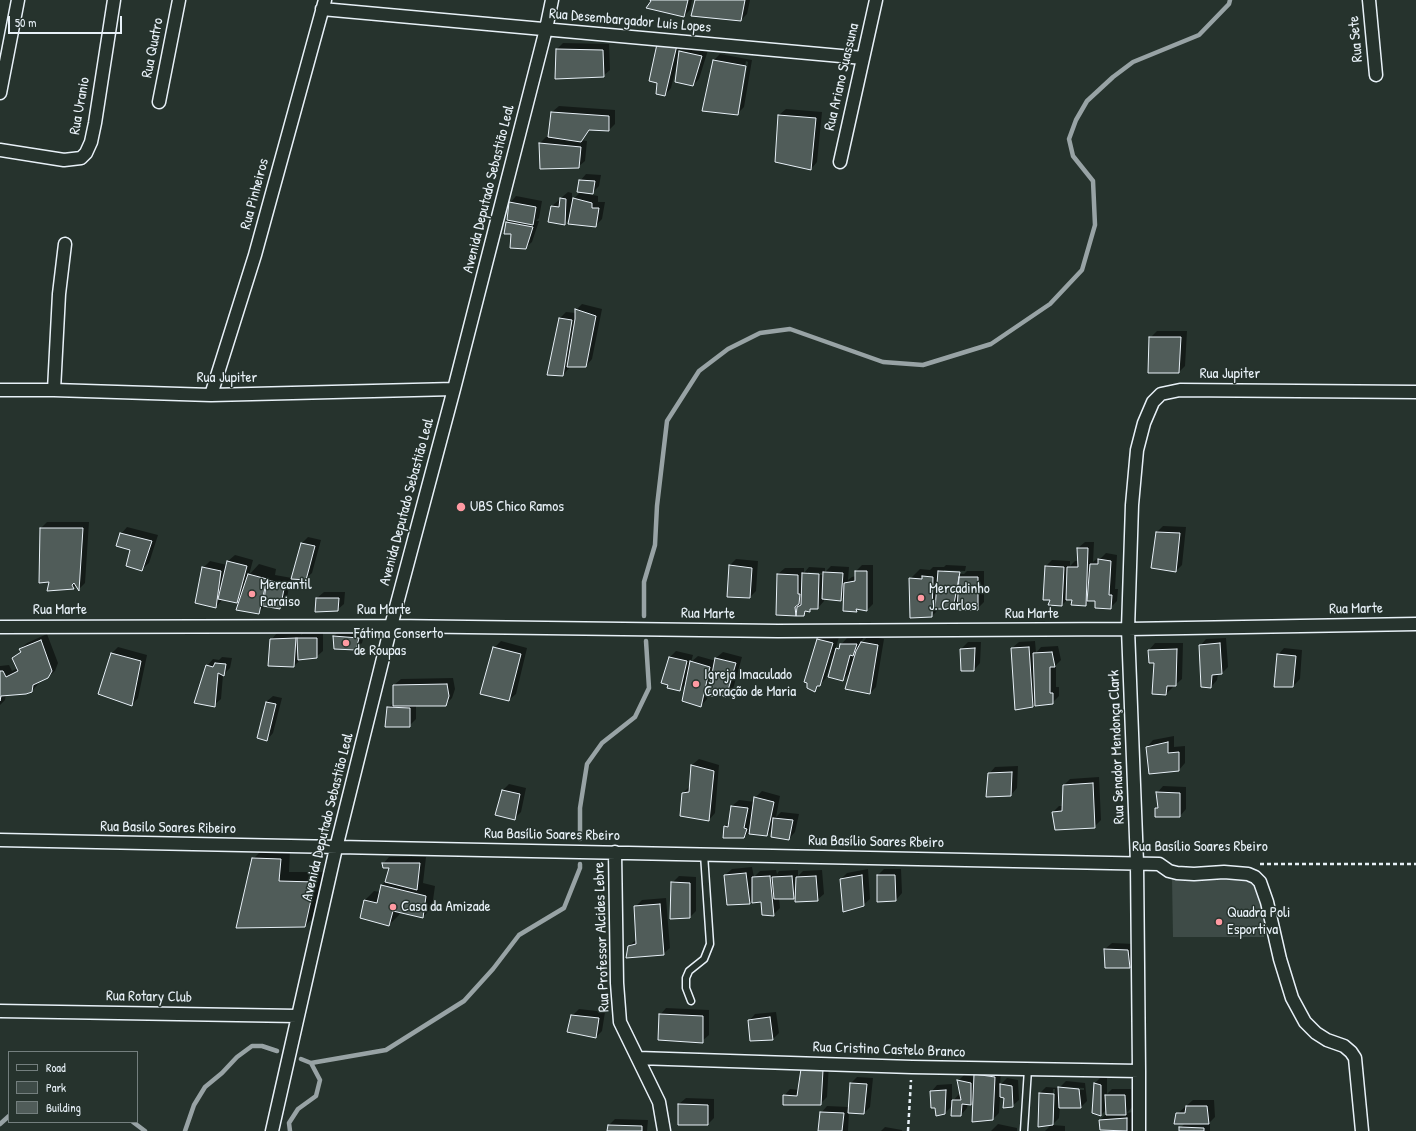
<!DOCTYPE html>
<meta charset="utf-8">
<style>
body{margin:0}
#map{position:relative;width:1416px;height:1131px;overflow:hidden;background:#26332d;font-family:"Patrick Hand",sans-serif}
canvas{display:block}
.legend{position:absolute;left:8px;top:1051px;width:130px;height:72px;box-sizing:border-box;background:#26332d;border:1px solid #747f7e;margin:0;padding:5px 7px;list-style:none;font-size:12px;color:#e8f1f8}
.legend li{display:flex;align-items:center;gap:8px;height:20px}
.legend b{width:20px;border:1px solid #747f7e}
.scale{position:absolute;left:8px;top:16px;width:114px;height:18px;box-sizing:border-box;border:2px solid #e8f1f8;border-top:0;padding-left:5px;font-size:12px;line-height:14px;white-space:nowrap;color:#e8f1f8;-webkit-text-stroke:3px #26332d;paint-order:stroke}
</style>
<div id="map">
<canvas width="1416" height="1131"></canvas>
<ul class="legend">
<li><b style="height:5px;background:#26332d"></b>Road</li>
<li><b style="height:11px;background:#3e4b47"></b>Park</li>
<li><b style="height:11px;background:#505c59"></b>Building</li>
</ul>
<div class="scale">50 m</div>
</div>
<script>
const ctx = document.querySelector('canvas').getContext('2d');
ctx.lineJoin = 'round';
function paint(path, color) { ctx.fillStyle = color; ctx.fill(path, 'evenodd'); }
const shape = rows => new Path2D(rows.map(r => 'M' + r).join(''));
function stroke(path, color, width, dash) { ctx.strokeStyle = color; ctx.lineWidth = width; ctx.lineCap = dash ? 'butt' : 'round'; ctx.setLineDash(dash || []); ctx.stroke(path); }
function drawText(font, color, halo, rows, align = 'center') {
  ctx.font = font + ' "Patrick Hand",sans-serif'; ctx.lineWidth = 3; ctx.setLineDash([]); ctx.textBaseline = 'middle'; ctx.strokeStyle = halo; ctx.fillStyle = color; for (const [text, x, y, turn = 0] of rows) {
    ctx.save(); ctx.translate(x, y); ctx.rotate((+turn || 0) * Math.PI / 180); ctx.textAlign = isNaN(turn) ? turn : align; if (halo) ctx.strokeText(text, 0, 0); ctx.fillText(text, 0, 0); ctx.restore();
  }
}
const green = shape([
 [1172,878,1263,878,1266,907,1264,937,1173,937]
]);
const shadow = shape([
 [652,0,692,0,690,10,684,16],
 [696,0,750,0,747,14,741,20],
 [682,39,679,53,687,45,708,50,699,79,693,85,678,64,677,64,671,88,665,95,658,82,650,81],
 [563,43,609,44,610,70,603,76,557,49],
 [720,54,752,60,744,107,737,114,704,111,714,60],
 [746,61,748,62,740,108,738,108],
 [559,106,615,110,615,124,609,130,590,130,580,140,587,141,585,161,578,167,540,143,546,137,549,137,552,112],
 [786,109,822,112,817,162,811,169,776,161,779,115],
 [586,174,601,175,599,186,593,192,582,191,582,193,598,196,598,202,605,202,602,219,595,226,570,218,564,224,552,206,559,200,561,200,561,198,568,192,572,193,572,201,581,191,580,181],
 [516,196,542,201,539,218,536,221,539,221,532,242,525,248,512,233,505,233,507,222,510,219,510,203],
 [582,304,602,309,592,359,586,366,570,366,569,368,563,375,548,374,560,318,566,312,576,313,576,310],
 [1157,331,1187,331,1185,366,1179,372,1150,338],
 [47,522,89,522,85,583,79,589,77,585,73,588,51,581,41,528],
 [1163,526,1186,527,1182,565,1176,571,1152,567,1157,532],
 [127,527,158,535,149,563,142,569,121,534],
 [308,537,321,540,312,573,305,579,291,578,286,602,279,608,265,606,258,613,241,597,236,602,222,599,222,600,216,607,203,568,210,561,227,565,228,561,235,555,253,560,249,575,259,564,276,569,275,575,292,578,302,543],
 [1085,542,1094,542,1093,562,1098,558,1101,558,1106,553,1117,555,1115,589,1118,589,1117,601,1110,608,1096,600,1091,600,1085,605,1074,599,1068,599,1062,605,1051,599,1046,566,1052,560,1070,561,1070,566,1075,561,1079,561,1078,548],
 [736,559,758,561,756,591,750,597,730,565],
 [862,565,873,565,873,604,867,610,859,609,857,611,844,610,844,596,841,600,824,599,824,601,818,608,812,608,803,615,777,614,778,574,785,568,804,568,804,573,809,567,825,568,825,572,831,566,849,567,848,580,852,577,856,576,856,571],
 [808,572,824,573,824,575,808,574],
 [946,565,966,566,965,571,944,570,944,572,964,574,967,571,984,571,984,602,977,609,959,602,953,608,940,608,932,616,910,579,920,569,930,570,933,567,944,567],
 [324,592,345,592,344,604,337,610,317,598],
 [341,630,365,632,362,643,356,649,334,636],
 [302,632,301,635,305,632,323,632,323,651,316,657,300,660,294,666,271,640,277,633],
 [824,633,839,637,835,651,847,638,863,638,861,644,868,636,884,639,876,687,870,693,851,672,843,680,834,660,832,659,826,678,815,690,817,640],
 [47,634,58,663,55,671,48,677,39,682,38,684,32,691,6,694,5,700,0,705,0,666,9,665,12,671,18,668,14,658,21,651,20,649,27,643],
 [1226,638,1228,667,1222,673,1218,674,1217,680,1211,687,1200,646,1206,639],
 [501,641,527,648,516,694,509,700,481,693,494,648],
 [1035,641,1036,653,1041,647,1058,646,1061,660,1056,665,1056,687,1059,687,1059,696,1052,703,1036,703,1032,706,1012,648,1019,642],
 [968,642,981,642,980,663,974,670,961,649],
 [1155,643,1183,643,1182,679,1175,685,1173,685,1173,687,1166,694,1155,662,1150,662,1149,650],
 [118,647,147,655,138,698,132,705,100,693,112,653],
 [1284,648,1302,650,1300,679,1293,686,1278,655],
 [676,651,693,655,691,662,698,656,716,661,716,658,723,652,742,657,733,689,726,696,708,694,707,699,701,706,687,683,680,690,670,657],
 [222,657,232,658,230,668,223,675,221,699,214,705,207,666,213,659,219,660],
 [453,678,455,689,452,698,445,705,416,705,416,719,409,726,388,708,394,702,394,685,401,679],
 [273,696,282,698,273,733,267,740,266,702],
 [1174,736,1174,747,1185,746,1185,763,1179,770,1147,747,1153,740],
 [699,759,719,765,715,813,709,820,683,793,690,786,692,765],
 [1018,766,1017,788,1011,795,989,774,995,767],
 [1099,777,1101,820,1094,827,1053,812,1059,806,1063,806,1064,785,1070,779],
 [509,784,526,788,521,812,514,819,497,814,503,790],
 [1163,786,1186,787,1186,809,1180,816,1156,808,1158,805,1157,793],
 [762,791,780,796,776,817,781,812,799,814,795,832,789,839,773,829,767,835,749,833,744,837,725,826,730,822,732,806,739,800,755,802,755,798],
 [263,849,290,849,289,872,324,872,315,916,305,926,253,859],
 [389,857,426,857,423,883,435,886,432,907,423,917,400,911,399,915,389,925,364,901,374,891,380,892,382,885,386,881,390,867,383,864],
 [752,867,754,877,760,871,776,870,777,874,779,871,798,870,798,876,803,871,822,870,824,894,817,900,796,895,793,898,779,898,780,908,773,915,762,901,753,899,750,903,725,875,732,869],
 [868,869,870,899,863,905,841,879,847,873],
 [884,869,901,869,902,893,896,900,878,875],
 [679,876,696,877,696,911,690,917,672,883],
 [666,898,670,948,663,954,629,946,637,939,636,906,642,900],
 [1112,943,1134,944,1136,961,1129,967,1105,949],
 [666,1008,709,1010,709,1035,702,1041,660,1015],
 [579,1009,605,1012,602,1031,596,1037,572,1016],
 [776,1012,779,1033,773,1039,749,1021,755,1014],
 [829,1064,827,1097,820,1104,784,1096,790,1089,799,1090],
 [981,1068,1001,1071,1000,1085,1007,1078,1018,1080,1019,1100,1012,1106,1005,1097,1000,1096,999,1113,993,1119,974,1100,970,1104,968,1103,967,1108,961,1115,953,1105,945,1113,931,1092,937,1085,952,1084,952,1102,959,1094,961,1094,958,1081,964,1075,975,1077,975,1075],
 [857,1077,873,1078,870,1107,864,1113,849,1112,848,1131,819,1131,821,1113,827,1106,849,1107,851,1083],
 [1101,1077,1107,1078,1107,1094,1112,1089,1131,1089,1132,1107,1127,1113,1133,1112,1133,1131,1107,1131,1100,1120,1106,1114,1107,1109,1101,1115,1093,1112,1095,1083],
 [1066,1081,1085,1083,1087,1101,1081,1107,1060,1107,1059,1118,1052,1125,1065,1126,1065,1131,1045,1131,1052,1124,1040,1093,1046,1087,1059,1088],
 [1065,1087,1084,1088,1084,1090,1065,1089],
 [1053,1089,1055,1089,1054,1120,1052,1120],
 [686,1098,714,1099,714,1118,708,1124,679,1104],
 [1193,1100,1214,1100,1215,1117,1210,1122,1210,1131,1178,1131,1185,1123,1177,1114],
 [615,1119,648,1120,647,1131,608,1131,609,1125],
 [998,1124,1017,1128,1017,1131,991,1131],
 [885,1127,902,1130,902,1131,881,1131]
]);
const stream = shape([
 [644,616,644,582,655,545,657,506,667,421,699,371,728,349,760,333,790,329,883,362,923,365,991,344,1050,304,1082,270,1095,225,1093,181,1073,156,1069,139,1076,120,1087,101,1113,77,1133,62,1199,35,1229,4,1230,0],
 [580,839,580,808,587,764,602,743,635,717,649,688,646,641],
 [301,1059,311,1063,386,1050,464,1001,493,969,519,935,564,908,580,868,580,864],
 [133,1122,145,1131],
 [0,1124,9,1116],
 [185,1131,194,1105,205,1087,222,1073,237,1057,252,1046,262,1046,277,1051],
 [290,1131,289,1123,298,1109,316,1096,320,1080,311,1063]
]);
const building = shape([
 [650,0,688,0,684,17,646,8,651,1,650,0],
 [695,0,745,0,741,21,691,16,695,0],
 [657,44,677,45,665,96,656,94,657,83,649,81,657,44],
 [556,49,603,50,604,77,555,79,556,49],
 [679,51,702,56,693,86,675,82,679,51],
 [713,60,746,66,738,115,702,111,713,60],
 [551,112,609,116,609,131,589,130,581,142,548,137,551,112],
 [778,115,816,118,811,170,775,162,778,115],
 [539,143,581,147,579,168,540,169,539,143],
 [579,180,595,181,593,194,577,192,579,180],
 [560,198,566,199,565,225,548,222,551,206,559,207,560,198],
 [573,198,592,203,592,208,599,208,596,227,568,224,573,198],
 [509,202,536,207,533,225,507,220,509,202],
 [506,222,533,227,526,249,510,248,511,234,504,234,506,222],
 [575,309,596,316,586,367,567,367,575,319,575,309],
 [559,318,572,320,563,376,547,375,559,318],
 [1149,337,1181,337,1179,373,1148,373,1149,337],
 [40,528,83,528,79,591,74,583,72,585,74,589,47,591,49,582,39,583,40,528],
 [1156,532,1180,533,1176,572,1151,568,1156,532],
 [120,533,152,541,142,571,126,566,130,550,116,546,120,533],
 [301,543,315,546,306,580,291,579,301,543],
 [1077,548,1088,548,1086,606,1071,605,1072,600,1066,600,1067,567,1078,567,1077,548],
 [1098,559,1111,561,1109,595,1112,595,1111,609,1095,608,1095,601,1087,601,1090,564,1098,564,1098,559],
 [227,561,247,566,237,603,218,599,227,561],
 [729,565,752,568,750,598,727,597,729,565],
 [1045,566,1064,567,1062,606,1048,605,1050,600,1043,600,1045,566],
 [202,567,221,571,216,608,195,603,202,567],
 [855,571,867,571,867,611,856,609,857,612,843,611,844,583,855,581,855,571],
 [938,571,960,572,953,609,935,609,938,571],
 [823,572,843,573,841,601,822,599,823,572],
 [802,573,819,574,818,609,810,609,810,612,805,611,804,616,796,616,797,607,801,605,802,573],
 [248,574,267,579,259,614,236,610,248,574],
 [777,574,798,575,798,594,800,594,799,604,795,607,796,616,776,615,777,574],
 [922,576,933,577,932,617,910,618,909,578,922,579,922,576],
 [959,577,978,577,978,610,957,610,959,577],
 [267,580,285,584,280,609,263,606,267,580],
 [316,598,339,598,338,611,315,612,316,598],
 [333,636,359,638,356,650,334,649,333,636],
 [296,638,294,667,268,666,270,639,296,638],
 [297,638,317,638,317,658,298,660,297,638],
 [817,639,833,643,820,686,817,686,815,692,807,688,807,683,804,682,817,639],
 [41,640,52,671,48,678,33,685,32,692,26,694,1,696,0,701,0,671,3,671,6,677,18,671,12,658,21,652,19,649,41,640],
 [861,642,878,645,870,694,845,689,856,651,861,642],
 [1220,643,1222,674,1212,675,1211,688,1201,687,1199,645,1220,643],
 [840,644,857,644,853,656,850,655,843,681,828,677,836,648,839,649,840,644],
 [493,647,521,654,509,701,480,694,493,647],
 [1029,647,1033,707,1015,710,1011,648,1029,647],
 [975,648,974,671,961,671,960,649,975,648],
 [1177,649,1176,686,1167,686,1166,695,1152,694,1154,663,1149,663,1148,650,1177,649],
 [1052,652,1055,667,1050,667,1050,693,1053,693,1053,704,1035,706,1033,653,1052,652],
 [111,653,141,661,132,706,98,694,111,653],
 [1277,654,1296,656,1293,687,1274,687,1277,654],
 [669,657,687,661,680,691,667,688,668,685,661,683,669,657],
 [715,658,736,663,726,697,721,695,711,696,708,695,715,658],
 [690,661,710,667,701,707,682,701,690,661],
 [215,663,226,664,224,676,218,673,215,707,194,703,206,665,213,667,215,663],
 [447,684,449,696,446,706,393,706,393,685,447,684],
 [266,702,276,704,267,741,257,738,266,702],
 [387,707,410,708,410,727,385,727,387,707],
 [1168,742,1168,753,1179,752,1179,771,1149,774,1146,747,1168,742],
 [691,765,714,771,709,821,680,816,682,793,689,792,691,765],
 [1012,772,1011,796,986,797,988,773,1012,772],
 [1093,783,1095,828,1055,830,1052,812,1062,811,1063,785,1093,783],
 [502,790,520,794,515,820,495,815,502,790],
 [1156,792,1180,793,1180,817,1155,817,1155,808,1158,808,1156,792],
 [754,797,774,802,767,836,749,834,754,797],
 [731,806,748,808,744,828,747,829,744,838,723,838,724,826,728,827,731,806],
 [773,818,793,820,789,840,771,837,773,818],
 [252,858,281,859,279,881,315,882,305,927,236,928,252,858],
 [382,863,420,863,417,890,385,882,389,868,383,868,382,863],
 [746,873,750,904,727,905,724,875,746,873],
 [862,875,864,906,843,912,840,879,862,875],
 [877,875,895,875,896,901,877,902,877,875],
 [770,876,774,916,762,915,761,902,752,903,752,877,770,876],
 [792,876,794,899,774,899,772,877,792,876],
 [816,876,818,901,795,902,796,877,816,876],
 [671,882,690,883,690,918,670,919,671,882],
 [381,885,426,896,423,918,393,911,389,926,360,918,364,900,377,903,381,885],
 [660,904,664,955,626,958,628,946,636,944,634,906,660,904],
 [1104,949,1128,950,1130,968,1105,968,1104,949],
 [659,1014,703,1016,703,1043,658,1040,659,1014],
 [571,1015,599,1018,596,1038,567,1032,571,1015],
 [770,1017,773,1040,750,1041,748,1020,770,1017],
 [801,1069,823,1070,821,1105,783,1105,783,1095,797,1096,801,1069],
 [974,1074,995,1077,993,1120,972,1122,974,1074],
 [957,1080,971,1083,971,1105,962,1104,961,1116,951,1116,952,1100,961,1100,957,1080],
 [850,1083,867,1084,864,1114,848,1113,850,1083],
 [1094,1083,1101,1085,1101,1116,1092,1113,1094,1083],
 [1000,1084,1012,1086,1013,1107,1003,1108,1004,1098,1000,1097,1000,1084],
 [1058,1087,1079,1089,1081,1108,1059,1108,1058,1087],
 [946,1090,945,1114,936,1116,935,1108,931,1108,930,1091,946,1090],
 [1039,1093,1054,1094,1053,1125,1038,1127,1039,1093],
 [1105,1095,1125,1095,1126,1115,1106,1115,1105,1095],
 [678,1104,708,1105,708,1125,678,1125,678,1104],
 [1186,1106,1207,1106,1209,1124,1174,1124,1176,1113,1185,1113,1186,1106],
 [820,1112,844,1113,842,1131,818,1131,820,1112],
 [1127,1118,1127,1131,1100,1130,1099,1120,1127,1118],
 [608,1125,642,1126,642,1131,607,1131,608,1125],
 [1179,1127,1204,1128,1204,1131,1179,1131,1179,1127]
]);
const path = shape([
 [1260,864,1416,864],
 [908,1131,911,1080]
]);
const lane = shape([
 [691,1001,686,988,686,978,689,971,704,959,710,944,704,854],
 [1024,1131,1028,1069]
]);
const street = shape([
 [1369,0,1376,75],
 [322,9,863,58],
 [0,93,18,0],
 [159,102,179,0],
 [0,150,64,160,81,158,86,153,91,142,95,123,114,0],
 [840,162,876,0],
 [0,390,54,390,211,395,454,389],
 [54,390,59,294,65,244],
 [211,395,255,255,325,0],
 [0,627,391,626,778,631,1128,629,1416,624],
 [0,840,1159,864,1169,871,1177,873,1194,874,1224,872,1248,874,1255,877,1260,882,1267,902,1280,959,1292,998,1305,1022,1316,1033,1327,1040,1344,1046,1351,1052,1355,1058,1362,1131],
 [615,852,617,983,620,1022,659,1102,664,1131],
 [0,1011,297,1016],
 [638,1058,912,1067,1139,1071],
 [272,1131,336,848,391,626,454,389,546,29,552,0],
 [1139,1131,1139,1071,1137,863,1128,629,1132,505,1137,450,1144,423,1153,402,1161,394,1180,390,1416,392]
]);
const markers = [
 [461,507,5,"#ff9aa2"],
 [252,594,4,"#ff9aa2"],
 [921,598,4,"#ff9aa2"],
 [346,643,4,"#ff9aa2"],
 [696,684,4,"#ff9aa2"],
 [393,907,4,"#ff9aa2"],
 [1219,922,4,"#ff9aa2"]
];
const streetNames = [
 ["Rua Desembargador Luis Lopes",630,21,5],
 ["Rua Sete",1356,39,-95],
 ["Rua Quatro",153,48,-79],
 ["Rua Ariano Suassuna",842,77,-77],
 ["Rua Uranio",80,106,-80],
 ["Avenida Deputado Sebastião Leal",489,189,-76],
 ["Rua Pinheiros",255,194,-75],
 ["Rua Jupiter",1230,374],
 ["Rua Jupiter",227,378],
 ["Avenida Deputado Sebastião Leal",407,502,-75],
 ["Rua Marte",1356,609,-1],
 ["Rua Marte",60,610],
 ["Rua Marte",384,610],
 ["Rua Marte",708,614,1],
 ["Rua Marte",1032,614],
 ["Rua Senador Mendonça Clark",1117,747,-92],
 ["Avenida Deputado Sebastião Leal",328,817,-76],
 ["Rua Basilo Soares Ribeiro",168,828,1],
 ["Rua Basílio Soares Rbeiro",552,835,1],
 ["Rua Basílio Soares Rbeiro",876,842,1],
 ["Rua Basílio Soares Rbeiro",1200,847],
 ["Rua Professor Alcides Lebre",602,937,-92],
 ["Rua Rotary Club",149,997,1],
 ["Rua Cristino Castelo Branco",889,1050,2]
];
const poiNames = [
 ["UBS Chico Ramos",470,507],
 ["Mercantil",260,585],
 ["Paraiso",260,602],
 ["Mercadinho",929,589],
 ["J. Carlos",929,606],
 ["Fátima Conserto",354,634],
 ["de Roupas",354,651],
 ["Igreja Imaculado",704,675],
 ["Coração de Maria",704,692],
 ["Casa da Amizade",401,907],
 ["Quadra Poli",1227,913],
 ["Esportiva",1227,930]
];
paint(green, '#3e4b47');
paint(shadow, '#0007');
stroke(stream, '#98a3a5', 4.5);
paint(building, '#505c59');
stroke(building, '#e8f1f8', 1);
stroke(lane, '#e8f1f8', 9);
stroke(street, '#e8f1f8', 15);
stroke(path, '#e8f1f8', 2.5, [4, 3]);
stroke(lane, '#26332d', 6);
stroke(street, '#26332d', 12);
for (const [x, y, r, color] of markers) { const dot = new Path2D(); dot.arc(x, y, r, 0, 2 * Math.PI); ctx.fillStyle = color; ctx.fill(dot); stroke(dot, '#26332d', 1.5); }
drawText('15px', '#e8f1f8', '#26332d', streetNames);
drawText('15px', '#e8f1f8', '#26332d', poiNames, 'left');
</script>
